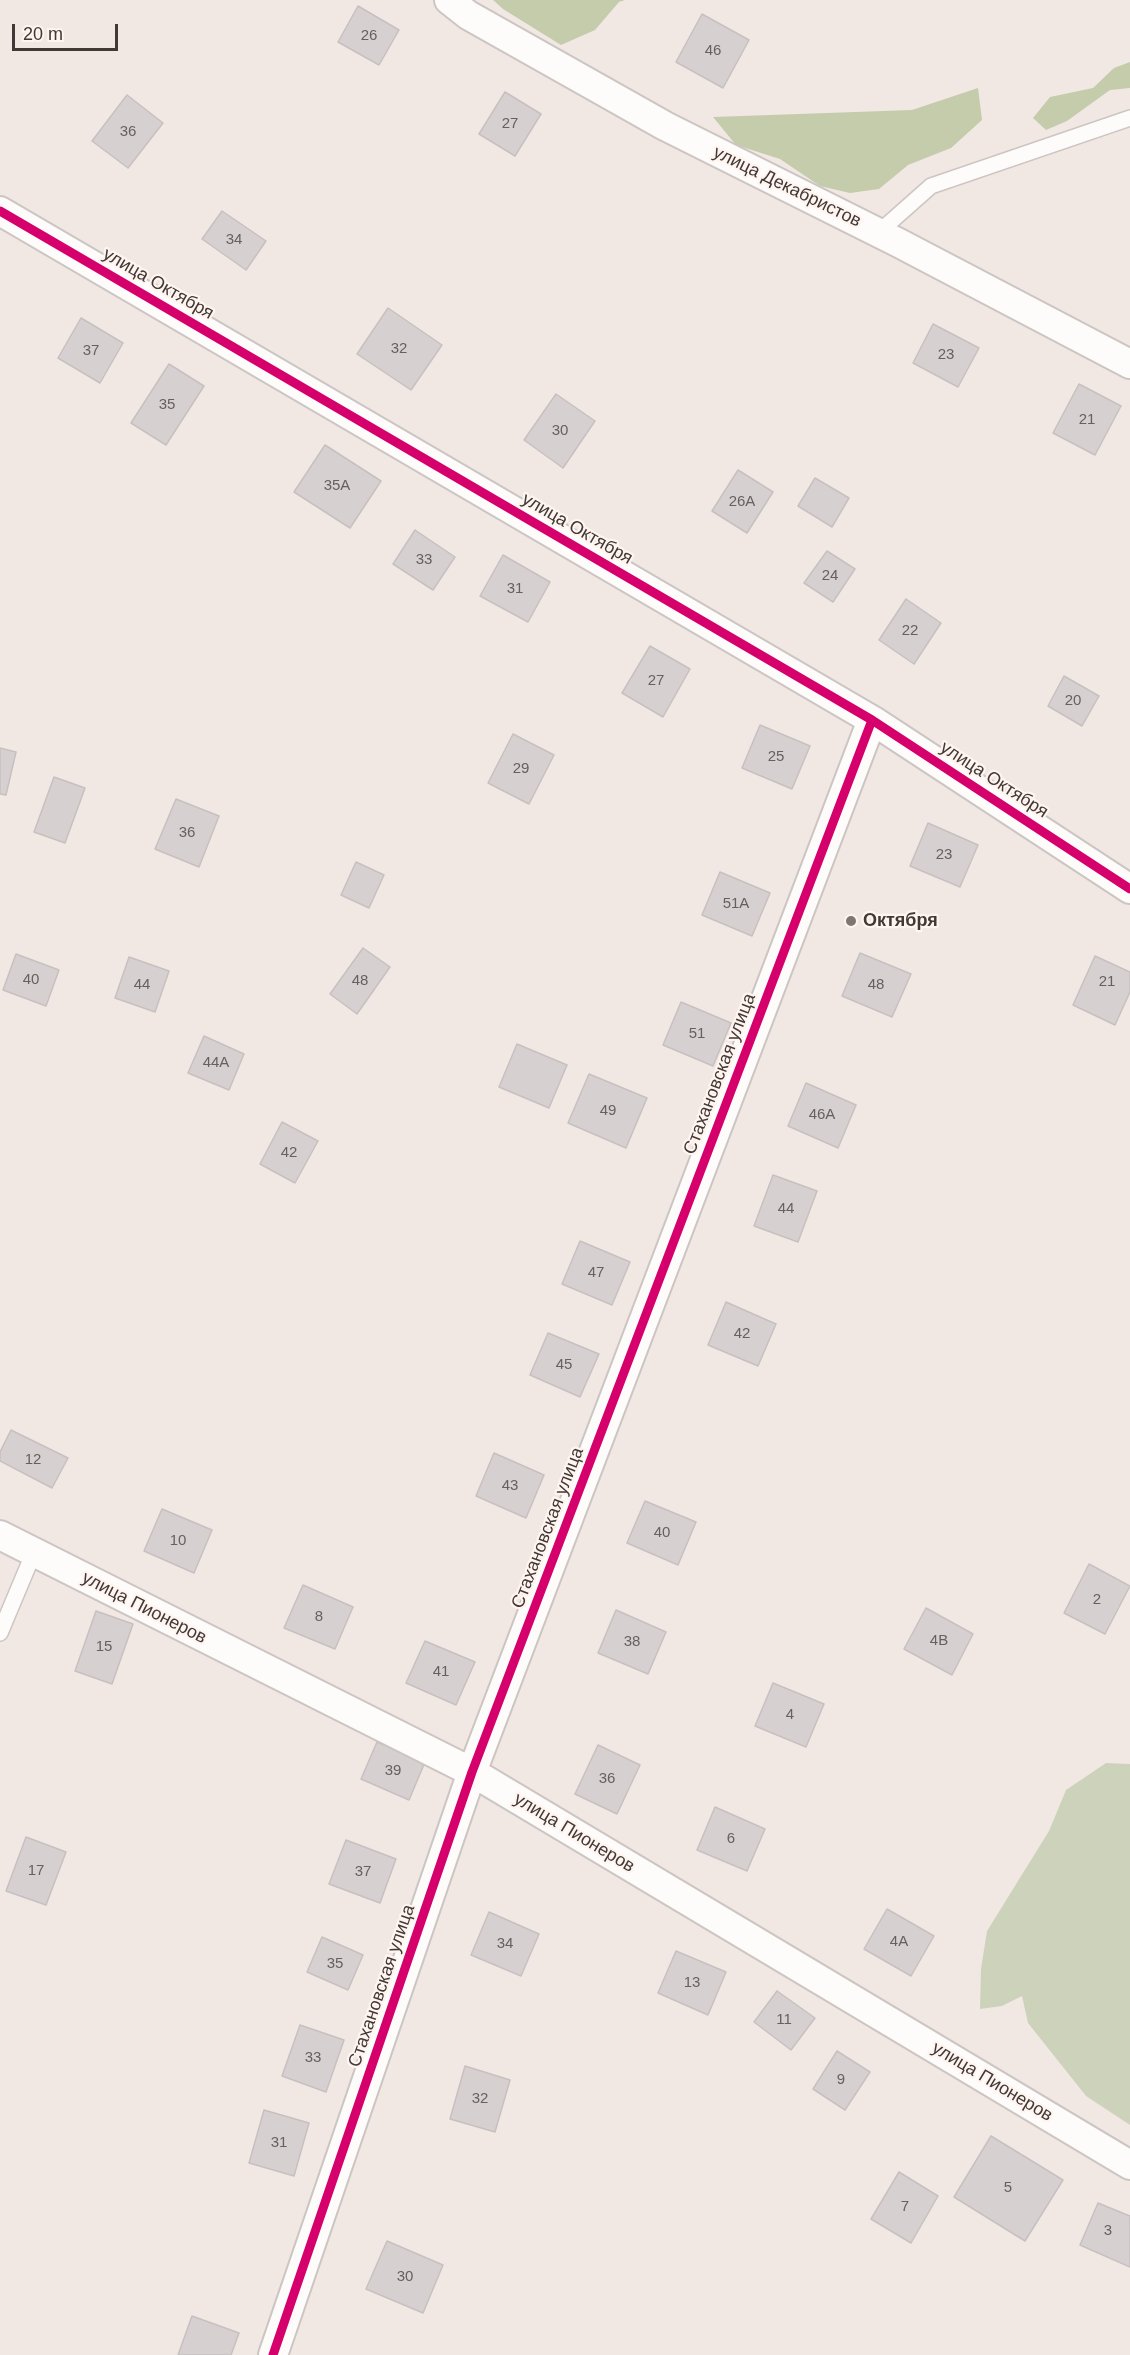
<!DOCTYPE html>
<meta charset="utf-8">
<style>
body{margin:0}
#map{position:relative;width:1130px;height:2355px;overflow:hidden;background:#f1e8e4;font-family:Helvetica,sans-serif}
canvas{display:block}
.scale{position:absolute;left:12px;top:24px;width:106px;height:27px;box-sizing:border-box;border:3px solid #403936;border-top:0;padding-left:8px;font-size:18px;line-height:21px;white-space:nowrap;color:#403936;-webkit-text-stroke:4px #fff4ef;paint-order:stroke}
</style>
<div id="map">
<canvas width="1130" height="2355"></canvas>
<div class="scale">20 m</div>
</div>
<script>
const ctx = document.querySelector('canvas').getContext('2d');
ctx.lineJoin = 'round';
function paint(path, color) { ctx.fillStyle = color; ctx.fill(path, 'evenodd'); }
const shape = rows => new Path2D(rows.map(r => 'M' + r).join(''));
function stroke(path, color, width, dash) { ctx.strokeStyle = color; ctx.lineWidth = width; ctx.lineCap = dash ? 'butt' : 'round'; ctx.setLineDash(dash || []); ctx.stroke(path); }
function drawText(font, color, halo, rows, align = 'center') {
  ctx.font = font + ' Helvetica,sans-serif'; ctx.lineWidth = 4.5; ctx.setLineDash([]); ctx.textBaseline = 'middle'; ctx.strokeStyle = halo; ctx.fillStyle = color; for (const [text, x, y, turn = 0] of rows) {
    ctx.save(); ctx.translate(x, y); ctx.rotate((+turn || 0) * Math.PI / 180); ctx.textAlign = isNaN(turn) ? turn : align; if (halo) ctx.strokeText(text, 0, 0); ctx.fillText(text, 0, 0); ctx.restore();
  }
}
const green = shape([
 [1106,1763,1130,1764,1130,2125,1086,2096,1028,2023,1022,1996,1002,2006,980,2009,981,1969,987,1931,1049,1831,1066,1790]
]);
const forest = shape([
 [493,0,625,0,619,2,595,30,561,45,503,9],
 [1130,62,1130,88,1110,90,1067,121,1046,130,1033,118,1050,97,1093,88,1114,68],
 [978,88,982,120,951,148,908,165,879,189,850,193,820,186,780,159,736,145,713,117,912,110]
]);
const building = shape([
 [358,6,399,30,379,65,338,42,358,6],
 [702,14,749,40,723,88,676,62,702,14],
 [505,92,541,114,515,156,479,134,505,92],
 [127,95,163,123,128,168,92,141,127,95],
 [222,211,266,241,246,270,202,239,222,211],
 [388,308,442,345,411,390,357,354,388,308],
 [81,318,123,343,100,383,58,358,81,318],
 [933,324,979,348,958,387,913,363,933,324],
 [169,364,204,386,166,445,131,423,169,364],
 [1079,384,1121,406,1095,455,1053,433,1079,384],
 [556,394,595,421,563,468,524,440,556,394],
 [325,445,381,481,350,528,294,492,325,445],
 [738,470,773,492,747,533,712,511,738,470],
 [815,478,849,498,832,527,798,506,815,478],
 [415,530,455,557,433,590,393,564,415,530],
 [827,551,855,569,833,602,804,583,827,551],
 [503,555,550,582,528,622,480,596,503,555],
 [906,599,941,623,914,664,879,640,906,599],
 [650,646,690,669,663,717,622,693,650,646],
 [1064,676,1099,696,1082,726,1048,706,1064,676],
 [760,725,810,746,792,789,742,768,760,725],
 [513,734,554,755,529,804,488,783,513,734],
 [0,748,16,752,6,795,0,794,0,748],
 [54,777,85,788,65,843,34,832,54,777],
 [176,799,219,816,199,867,155,849,176,799],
 [928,823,978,845,960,887,910,866,928,823],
 [356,862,384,875,369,908,341,895,356,862],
 [720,872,770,893,752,936,702,915,720,872],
 [363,948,390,967,357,1014,330,994,363,948],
 [860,953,911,974,892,1017,842,996,860,953],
 [16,954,59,970,46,1006,3,990,16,954],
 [1095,956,1130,972,1130,992,1115,1025,1073,1005,1095,956],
 [129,957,169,971,155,1012,115,998,129,957],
 [681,1002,731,1023,713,1066,663,1045,681,1002],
 [204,1036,244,1054,229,1090,188,1073,204,1036],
 [517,1044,567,1065,549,1108,499,1087,517,1044],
 [589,1074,647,1098,626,1148,568,1123,589,1074],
 [806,1083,856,1105,838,1148,788,1126,806,1083],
 [282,1122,318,1141,295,1183,260,1164,282,1122],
 [773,1175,817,1191,798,1242,754,1226,773,1175],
 [580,1241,630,1262,612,1305,562,1284,580,1241],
 [726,1302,776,1324,758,1366,708,1345,726,1302],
 [548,1333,599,1354,580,1397,530,1375,548,1333],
 [11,1430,68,1458,52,1488,0,1461,0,1452,11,1430],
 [494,1453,544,1475,526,1518,476,1496,494,1453],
 [645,1501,696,1522,678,1565,627,1543,645,1501],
 [162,1509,212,1530,194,1573,144,1551,162,1509],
 [1089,1564,1130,1586,1105,1634,1064,1613,1089,1564],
 [303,1585,353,1607,335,1649,284,1628,303,1585],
 [926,1608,973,1634,952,1675,904,1649,926,1608],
 [616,1610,666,1632,648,1674,598,1653,616,1610],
 [96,1611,133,1624,112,1684,75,1671,96,1611],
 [425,1641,475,1662,456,1705,406,1683,425,1641],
 [773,1683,824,1704,806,1747,755,1726,773,1683],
 [377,1742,425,1762,409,1800,361,1779,377,1742],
 [598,1745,640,1765,617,1814,575,1794,598,1745],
 [715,1807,765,1829,747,1871,697,1850,715,1807],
 [26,1837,66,1852,46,1905,6,1891,26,1837],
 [346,1840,396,1859,380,1903,329,1884,346,1840],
 [887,1909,934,1936,911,1976,864,1949,887,1909],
 [489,1912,539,1934,521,1976,471,1955,489,1912],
 [322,1937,363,1955,348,1990,307,1972,322,1937],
 [676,1951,726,1972,708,2015,658,1993,676,1951],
 [777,1991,815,2018,791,2050,754,2022,777,1991],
 [300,2025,344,2040,326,2092,282,2076,300,2025],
 [837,2051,870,2072,845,2110,813,2089,837,2051],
 [465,2066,510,2080,495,2132,450,2119,465,2066],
 [264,2110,309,2123,294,2176,249,2163,264,2110],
 [991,2136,1063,2180,1025,2241,954,2197,991,2136],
 [899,2172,938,2196,911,2243,871,2219,899,2172],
 [1098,2203,1130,2216,1130,2267,1080,2245,1098,2203],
 [387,2241,443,2265,423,2313,366,2289,387,2241],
 [192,2316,239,2333,231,2355,178,2355,192,2316]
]);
const service = shape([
 [878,233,931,186,1130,118],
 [0,1633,34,1552]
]);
const minor = shape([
 [449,0,468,15,665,126,899,243,1130,364],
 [0,211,872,720,1130,889],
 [0,1535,472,1772,1130,2165],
 [273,2355,472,1772,872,720]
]);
const cycleway = shape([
 [0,211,872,720,1130,889],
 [273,2355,472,1772,872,720]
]);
const markers = [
 [851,921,6,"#7e7673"]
];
const numberNames = [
 ["26",369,36],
 ["46",713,51],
 ["27",510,124],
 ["36",128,132],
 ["34",234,240],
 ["32",399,349],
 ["37",91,351],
 ["23",946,355],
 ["35",167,405],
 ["21",1087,420],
 ["30",560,431],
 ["35А",337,486],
 ["26А",742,502],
 ["33",424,560],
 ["24",830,576],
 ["31",515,589],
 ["22",910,631],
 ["27",656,681],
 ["20",1073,701],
 ["25",776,757],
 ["29",521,769],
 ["36",187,833],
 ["23",944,855],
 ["51А",736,904],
 ["40",31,980],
 ["48",360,981],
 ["21",1107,982],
 ["44",142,985],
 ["48",876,985],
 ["51",697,1034],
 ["44А",216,1063],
 ["49",608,1111],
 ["46А",822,1115],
 ["42",289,1153],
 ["44",786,1209],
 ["47",596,1273],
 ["42",742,1334],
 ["45",564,1365],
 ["12",33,1460],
 ["43",510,1486],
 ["40",662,1533],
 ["10",178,1541],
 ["2",1097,1600],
 ["8",319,1617],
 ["4В",939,1641],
 ["38",632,1642],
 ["15",104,1647],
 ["41",441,1672],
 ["4",790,1715],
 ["39",393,1771],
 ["36",607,1779],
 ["6",731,1839],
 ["17",36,1871],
 ["37",363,1872],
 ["4А",899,1942],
 ["34",505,1944],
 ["35",335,1964],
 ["13",692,1983],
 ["11",784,2020],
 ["33",313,2058],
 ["9",841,2080],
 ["32",480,2099],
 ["31",279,2143],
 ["5",1008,2188],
 ["7",905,2207],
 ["3",1108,2231],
 ["30",405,2277]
];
const streetNames = [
 ["улица Декабристов",787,187,26],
 ["улица Октября",158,284,30],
 ["улица Октября",577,529,30],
 ["улица Октября",994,780,33],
 ["Стахановская улица",720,1074,-69],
 ["Стахановская улица",548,1528,-69],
 ["улица Пионеров",144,1608,27],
 ["улица Пионеров",574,1833,31],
 ["Стахановская улица",382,1986,-71],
 ["улица Пионеров",992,2082,31]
];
const poiNames = [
 ["Октября",863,921]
];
paint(green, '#cdd3ba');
paint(forest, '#c4ccab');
paint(building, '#d7d0d0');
stroke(building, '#c7c0c0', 1.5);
stroke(service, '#ccc5c2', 18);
stroke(minor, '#ccc5c2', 32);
stroke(service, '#fdfcfb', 15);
stroke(minor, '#fdfcfb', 28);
stroke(cycleway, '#d6006c', 9);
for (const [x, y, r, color] of markers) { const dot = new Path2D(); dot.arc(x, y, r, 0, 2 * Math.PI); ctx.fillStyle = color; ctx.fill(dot); stroke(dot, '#fff4ef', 2); }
drawText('15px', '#67605e', null, numberNames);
drawText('18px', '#403936', '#fff4ef', streetNames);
drawText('bold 18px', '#403936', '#fff4ef', poiNames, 'left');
</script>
